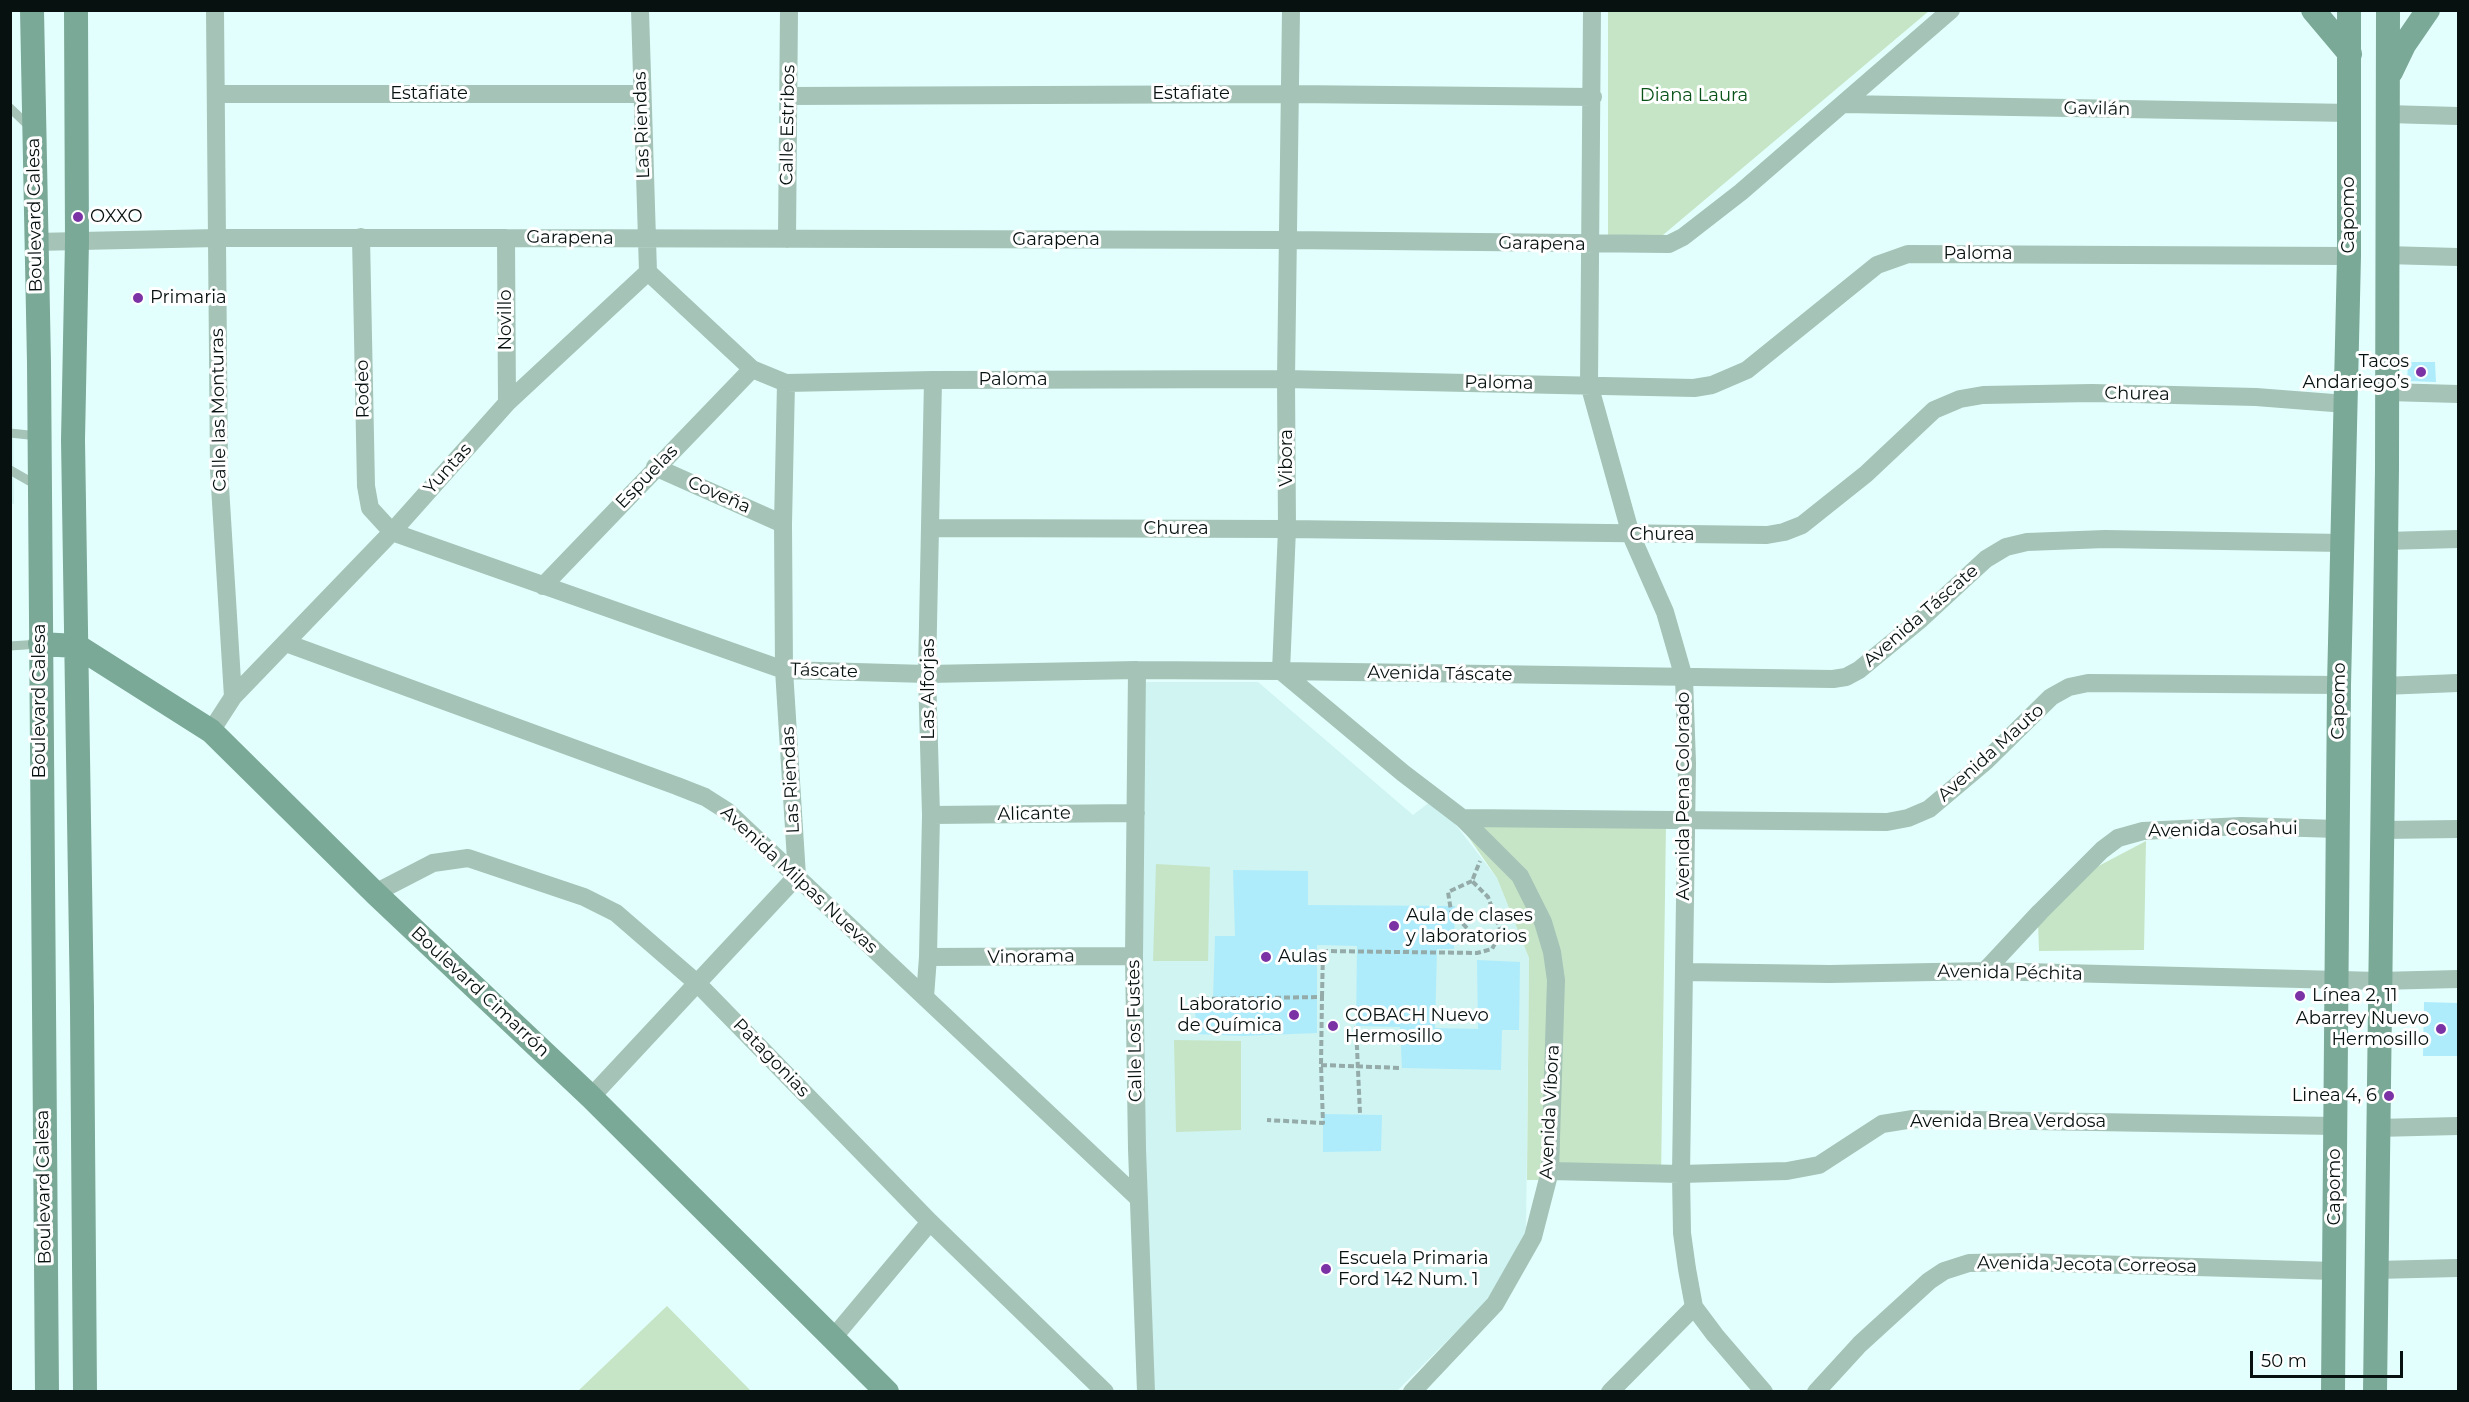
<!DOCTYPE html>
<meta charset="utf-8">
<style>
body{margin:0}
#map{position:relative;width:2469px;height:1402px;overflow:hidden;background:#e3fffd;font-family:Montserrat,sans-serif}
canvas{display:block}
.frame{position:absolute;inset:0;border:12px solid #071110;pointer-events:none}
.scale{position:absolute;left:2250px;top:1351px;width:153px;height:27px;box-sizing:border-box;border:3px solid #071110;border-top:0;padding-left:8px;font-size:18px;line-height:21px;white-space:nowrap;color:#071110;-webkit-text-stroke:4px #fff;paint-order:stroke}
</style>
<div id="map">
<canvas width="2469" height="1402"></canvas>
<div class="frame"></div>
<div class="scale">50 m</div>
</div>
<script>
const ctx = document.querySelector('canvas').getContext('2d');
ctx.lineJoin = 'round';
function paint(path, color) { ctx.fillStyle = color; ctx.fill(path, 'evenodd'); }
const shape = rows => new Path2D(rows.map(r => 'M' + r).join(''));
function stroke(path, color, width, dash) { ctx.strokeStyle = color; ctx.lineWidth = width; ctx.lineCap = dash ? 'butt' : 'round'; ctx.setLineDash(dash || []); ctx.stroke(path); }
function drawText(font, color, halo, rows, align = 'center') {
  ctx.font = font + ' Montserrat,sans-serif'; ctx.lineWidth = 6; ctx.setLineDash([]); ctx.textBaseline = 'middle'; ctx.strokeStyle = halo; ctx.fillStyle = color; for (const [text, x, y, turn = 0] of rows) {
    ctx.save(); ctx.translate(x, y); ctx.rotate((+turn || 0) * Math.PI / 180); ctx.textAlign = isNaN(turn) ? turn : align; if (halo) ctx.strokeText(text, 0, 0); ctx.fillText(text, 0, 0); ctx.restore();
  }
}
const built = shape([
 [11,217,14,504,10,503],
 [1137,682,1258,682,1413,815,1435,798,1497,878,1529,958,1526,1237,1488,1300,1397,1391,1151,1391,1140,1172]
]);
const green = shape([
 [1608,11,1929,11,1657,240,1608,240],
 [1453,815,1666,825,1661,1179,1527,1180,1529,958,1497,878],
 [2146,841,2144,950,2039,951,2038,922,2089,871],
 [1156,864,1210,867,1208,961,1153,961],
 [1174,1040,1241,1041,1241,1130,1176,1132],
 [667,1306,751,1391,578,1391]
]);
const building = shape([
 [2408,362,2435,362,2436,382,2407,381],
 [1233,870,1308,871,1308,905,1455,906,1454,949,1437,949,1435,1028,1478,1029,1477,960,1520,962,1519,1030,1502,1030,1501,1070,1402,1068,1400,1027,1356,1026,1357,946,1317,945,1317,1033,1243,1036,1197,1034,1194,999,1213,999,1215,936,1235,936],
 [2424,1002,2458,1003,2458,1056,2423,1056],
 [1323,1114,1382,1115,1381,1151,1323,1152]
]);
const path = shape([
 [1472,881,1448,892,1451,911,1478,940,1497,940],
 [1322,997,1323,951,1477,953,1492,949,1501,932,1488,897,1472,881,1480,861],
 [1194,999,1322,997,1321,1065,1323,1123,1267,1120],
 [1356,1026,1360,1114],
 [1321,1065,1402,1068]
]);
const lane = shape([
 [10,108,31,128],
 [10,433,38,436],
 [10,470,38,486],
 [10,646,40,644]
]);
const street = shape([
 [1291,10,1286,379,1287,529,1281,671,1403,773,1462,818,1520,876,1543,922,1552,952,1556,980,1550,1171,1533,1237,1495,1304,1412,1392],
 [1592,10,1589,384,1631,535,1665,612,1684,678,1687,763,1681,1174,1682,1233,1687,1269,1694,1307,1715,1335,1764,1392],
 [216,94,641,94],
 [789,96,1291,94,1593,97],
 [1844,104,2350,113],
 [2387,114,2458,116],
 [361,237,366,486,370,508,392,532,784,670,927,674,1137,670,1281,671,1833,679,1846,677,1859,670,1921,619,1986,559,2006,547,2027,542,2105,539,2343,543],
 [506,238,507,403],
 [787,239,789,10],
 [35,242,217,238,506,238,1289,240,1669,244,1683,237,1741,192,1951,10],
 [2386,255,2458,257],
 [648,272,752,369,786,383,933,380,1286,379,1694,388,1712,385,1747,370,1877,265,1908,254,2349,256],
 [2388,392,2458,394],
 [655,467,783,524],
 [931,528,1287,529,1767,535,1784,532,1802,525,1866,474,1934,410,1960,399,1983,395,2092,393,2256,397,2346,404],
 [2385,541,2458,539],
 [543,586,752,369],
 [286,643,677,786,705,797,727,811,1138,1198],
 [1137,670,1134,956,1137,1149,1146,1392],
 [2383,686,2458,683],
 [233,697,392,532,507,403,648,272,640,10],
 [211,731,233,697,219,470,215,10],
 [931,815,1136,813],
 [1462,818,1887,822,1908,818,1929,809,1986,761,2051,697,2069,687,2088,683,2339,685],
 [2382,830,2458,829],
 [375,893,433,863,468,858,584,897,616,913,698,984,930,1222,1105,1392],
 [928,957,1134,956],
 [1985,971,2040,912,2102,850,2118,838,2143,831,2241,826,2337,829],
 [1684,972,1830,974,1985,971,2379,981,2458,979],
 [925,997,928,957,931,815,927,674,933,380],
 [591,1097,797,876,784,670,783,524,786,383],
 [2377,1128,2458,1126],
 [1550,1171,1681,1174,1787,1171,1819,1165,1882,1124,1913,1119,2335,1126],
 [2376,1270,2458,1268],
 [833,1338,930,1222],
 [1610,1392,1694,1307],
 [1816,1392,1860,1344,1929,1281,1944,1271,1969,1263,2021,1262,2335,1271]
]);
const secondary = shape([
 [32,10,39,363,47,1392],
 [76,10,77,241,73,440,82,1008,85,1392],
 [2313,10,2350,54],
 [2391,72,2404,45,2428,10],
 [40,644,77,646,211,731,375,893,591,1097,887,1392],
 [2333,1392,2339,685,2349,256,2349,10],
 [2375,1392,2387,468,2388,10]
]);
const markers = [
 [78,217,6,"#7a32a5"],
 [138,298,6,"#7a32a5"],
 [2421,372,6,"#7a32a5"],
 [1394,926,6,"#7a32a5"],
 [1266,957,6,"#7a32a5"],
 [2300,996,6,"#7a32a5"],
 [1294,1015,6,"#7a32a5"],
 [1333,1026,6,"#7a32a5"],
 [2441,1029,6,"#7a32a5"],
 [2389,1096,6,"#7a32a5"],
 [1326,1269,6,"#7a32a5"]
];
const streetNames = [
 ["Estafiate",429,94],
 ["Estafiate",1191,94],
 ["Gavilán",2097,109,1],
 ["Las Riendas",642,125,-92],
 ["Calle Estribos",788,125,-89],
 ["Boulevard Calesa",35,215,-91],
 ["Capomo",2349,215,-90],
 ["Garapena",570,238,1],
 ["Garapena",1056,240],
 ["Garapena",1542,244,1],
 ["Paloma",1978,254],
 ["Novillo",506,320,-90],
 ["Paloma",1013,380],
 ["Paloma",1499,383,1],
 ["Rodeo",363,389,-91],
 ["Churea",2137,394,1],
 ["Calle las Monturas",219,410,-91],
 ["Vibora",1287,458,-90],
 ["Yuntas",448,469,-48],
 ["Espuelas",647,477,-46],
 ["Coveña",719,495,24],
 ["Churea",1176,529],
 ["Churea",1662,535],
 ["Avenida Táscate",1921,616,-41],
 ["Táscate",824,671,2],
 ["Avenida Táscate",1440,674,1],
 ["Las Alforjas",929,689,-90],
 ["Boulevard Calesa",40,701,-90],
 ["Capomo",2339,701,-89],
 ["Avenida Mauto",1991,753,-42],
 ["Las Riendas",791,780,-93],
 ["Avenida Pena Colorado",1684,796,-90],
 ["Alicante",1034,814,-1],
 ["Avenida Cosahui",2223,830,-1],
 ["Avenida Milpas Nuevas",799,880,43],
 ["Vinorama",1031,957,-1],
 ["Avenida Péchita",2010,973,1],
 ["Boulevard Cimarrón",480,992,43],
 ["Calle Los Fustes",1135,1031,-91],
 ["Patagonias",771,1058,46],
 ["Avenida Víbora",1550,1112,-87],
 ["Avenida Brea Verdosa",2008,1122],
 ["Boulevard Calesa",44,1187,-91],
 ["Capomo",2335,1187,-90],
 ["Avenida Jecota Correosa",2087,1265,1]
];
const parkNames = [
 ["Diana Laura",1694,96]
];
const poiNames = [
 ["OXXO",90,217],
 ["Primaria",150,298],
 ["Tacos",2409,362,"right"],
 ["Andariego’s",2409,383,"right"],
 ["Aula de clases",1406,916],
 ["y laboratorios",1406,937],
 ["Aulas",1278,957],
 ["Línea 2, 11",2312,996],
 ["Laboratorio",1282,1005,"right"],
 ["de Química",1282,1026,"right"],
 ["COBACH Nuevo",1345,1016],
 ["Hermosillo",1345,1037],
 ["Abarrey Nuevo",2429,1019,"right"],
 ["Hermosillo",2429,1040,"right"],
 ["Linea 4, 6",2377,1096,"right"],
 ["Escuela Primaria",1338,1259],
 ["Ford 142 Num. 1",1338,1280]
];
paint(built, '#cff4f2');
paint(green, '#c6e5c6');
paint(building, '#aeecfc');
stroke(path, '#95aba9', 4, [6, 3]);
stroke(lane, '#a5c3b7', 9);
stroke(street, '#a5c3b7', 18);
stroke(secondary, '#7ba997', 24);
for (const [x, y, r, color] of markers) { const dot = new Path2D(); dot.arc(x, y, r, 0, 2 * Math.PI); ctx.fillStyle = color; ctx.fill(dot); stroke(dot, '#fff', 2); }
drawText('18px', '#071110', '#fff', streetNames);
drawText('18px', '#085117', '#fff', parkNames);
drawText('18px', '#071110', '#fff', poiNames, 'left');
</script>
